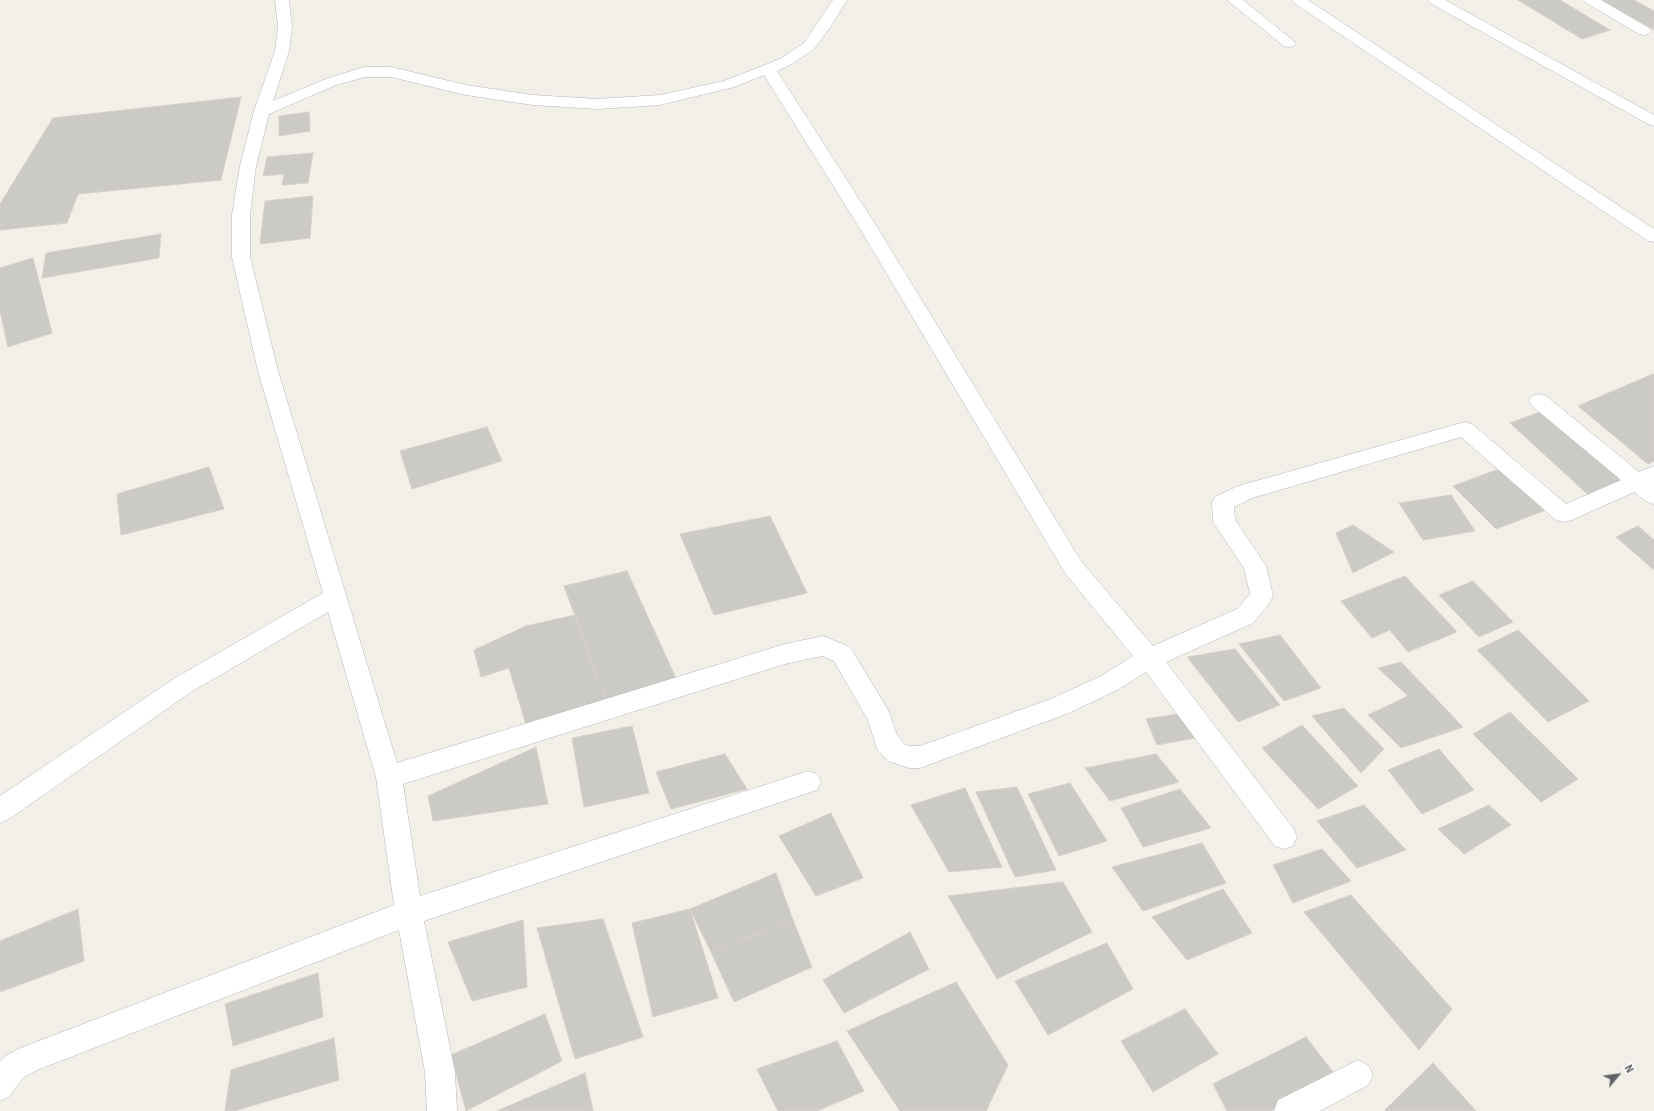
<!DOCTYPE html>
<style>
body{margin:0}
#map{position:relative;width:1654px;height:1111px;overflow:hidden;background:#f1efe8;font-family:"Source Sans 3",sans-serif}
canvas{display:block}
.north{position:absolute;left:1598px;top:1055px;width:40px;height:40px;-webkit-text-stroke:3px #fff;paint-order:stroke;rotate:61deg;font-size:11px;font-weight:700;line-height:16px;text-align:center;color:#5f6368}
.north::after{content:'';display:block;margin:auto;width:14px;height:18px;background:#5f6368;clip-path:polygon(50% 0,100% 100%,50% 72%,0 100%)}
</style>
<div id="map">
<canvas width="1654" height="1111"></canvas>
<div class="north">N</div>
</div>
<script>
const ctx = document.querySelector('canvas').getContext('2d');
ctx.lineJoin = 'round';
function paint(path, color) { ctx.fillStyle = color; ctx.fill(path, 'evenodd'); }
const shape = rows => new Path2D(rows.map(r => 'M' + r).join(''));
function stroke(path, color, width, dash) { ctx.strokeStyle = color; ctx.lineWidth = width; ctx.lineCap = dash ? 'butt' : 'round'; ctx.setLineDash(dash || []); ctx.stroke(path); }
const building = shape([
 [1518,0,1560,0,1610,30,1582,39,1518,0],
 [1601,0,1634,0,1654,11,1654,30,1601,0],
 [241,97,221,180,78,194,67,223,0,230,0,204,53,118,241,97],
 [309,112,310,131,279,136,279,116,309,112],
 [313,153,308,183,282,185,284,174,263,176,267,157,313,153],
 [313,196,310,238,260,244,265,201,313,196],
 [161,234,159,258,42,278,46,253,161,234],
 [33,258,52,333,8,347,0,311,0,268,33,258],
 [1653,374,1654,375,1654,461,1648,464,1578,406,1653,374],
 [1553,407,1641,484,1596,502,1510,423,1553,407],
 [487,427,502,461,412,489,400,451,487,427],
 [209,467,224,509,121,535,117,494,209,467],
 [1502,468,1546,510,1496,529,1453,486,1502,468],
 [1451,495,1475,531,1423,540,1399,503,1451,495],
 [770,516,807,593,714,615,680,534,770,516],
 [1353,525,1394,552,1353,573,1336,533,1353,525],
 [1638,526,1654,540,1654,570,1616,537,1638,526],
 [627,571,678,683,607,703,564,586,627,571],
 [1405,576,1457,632,1408,652,1390,630,1372,638,1341,601,1405,576],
 [1473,581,1513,622,1479,637,1439,595,1473,581],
 [575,615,607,703,527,728,509,668,481,677,474,650,526,626,575,615],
 [1518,630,1589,701,1548,722,1477,650,1518,630],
 [1280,635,1321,688,1284,701,1239,644,1280,635],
 [1235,649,1280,705,1238,722,1187,657,1235,649],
 [1401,662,1463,727,1401,748,1368,715,1408,696,1378,668,1401,662],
 [1344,708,1384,749,1361,773,1312,716,1344,708],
 [1510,712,1578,779,1541,802,1473,734,1510,712],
 [1184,713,1195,738,1157,745,1146,719,1184,713],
 [1302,725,1358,786,1318,809,1262,748,1302,725],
 [632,726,649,793,584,807,572,738,632,726],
 [536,747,548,804,433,821,428,796,536,747],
 [1439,749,1474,790,1422,814,1388,770,1439,749],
 [725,754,747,789,671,809,656,772,725,754],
 [1156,754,1179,782,1110,801,1085,768,1156,754],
 [1070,783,1107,841,1059,856,1028,794,1070,783],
 [1017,787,1056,870,1015,877,976,792,1017,787],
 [965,788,1002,867,949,872,911,805,965,788],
 [1180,789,1211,828,1143,847,1121,808,1180,789],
 [1364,805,1406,850,1357,868,1317,821,1364,805],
 [1489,805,1511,825,1464,854,1438,829,1489,805],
 [831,813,863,878,816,896,779,836,831,813],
 [1202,843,1226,883,1143,911,1112,867,1202,843],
 [1322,849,1351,881,1293,903,1273,865,1322,849],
 [776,873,793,920,711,952,690,909,776,873],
 [1063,882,1092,932,997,979,948,896,1063,882],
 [1223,889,1252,933,1187,960,1152,917,1223,889],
 [1351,895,1452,1009,1419,1050,1304,912,1351,895],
 [78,909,84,961,0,992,0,941,78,909],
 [690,909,718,998,653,1017,632,923,690,909],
 [603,919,643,1037,575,1059,537,928,603,919],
 [523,920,527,987,472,1001,448,942,523,920],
 [793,920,812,967,734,1002,711,952,793,920],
 [910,932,929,969,844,1013,823,980,910,932],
 [1107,943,1133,989,1048,1035,1015,981,1107,943],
 [318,973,323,1017,233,1046,225,1004,318,973],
 [956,982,1008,1065,986,1111,900,1111,847,1031,956,982],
 [1185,1009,1218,1054,1153,1092,1121,1041,1185,1009],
 [545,1014,562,1061,466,1111,451,1055,545,1014],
 [1306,1037,1333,1072,1271,1111,1227,1111,1213,1084,1306,1037],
 [334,1038,339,1080,234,1111,225,1111,231,1070,334,1038],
 [837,1041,864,1091,817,1111,778,1111,757,1069,837,1041],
 [1433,1063,1476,1111,1386,1111,1385,1110,1433,1063],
 [585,1073,593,1111,497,1111,585,1073]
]);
const minor = shape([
 [275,0,289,0,292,26,289,51,273,101,326,79,364,67,391,67,466,85,533,95,597,99,660,95,724,81,780,59,804,43,833,0,847,0,831,26,814,49,790,65,777,71,877,227,1081,561,1153,646,1237,609,1250,594,1244,568,1213,522,1212,503,1215,497,1238,486,1465,422,1472,424,1566,504,1621,480,1532,406,1529,401,1532,396,1539,394,1546,396,1639,472,1654,466,1654,504,1647,502,1634,492,1572,520,1564,522,1556,520,1461,437,1252,498,1234,507,1235,520,1266,566,1273,596,1270,602,1253,623,1166,662,1293,828,1297,837,1293,846,1284,849,1275,846,1146,672,1117,690,1069,713,920,768,909,768,888,761,877,749,868,720,834,661,822,656,785,664,403,784,420,896,808,771,817,774,821,782,817,790,424,921,455,1072,457,1111,427,1111,425,1072,399,930,37,1070,24,1077,13,1091,10,1096,0,1101,0,1061,4,1057,18,1049,394,905,376,777,328,612,191,692,9,819,0,823,0,796,175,678,323,593,258,371,232,257,232,215,240,166,254,111,275,51,278,26,275,0],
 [764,75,859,227,1065,573,1133,656,1101,676,1051,699,920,746,909,746,905,745,897,735,888,710,850,647,823,636,785,644,397,763,278,371,250,257,250,215,256,166,269,114,336,85,365,77,391,77,466,95,533,105,597,109,660,105,734,87,764,75],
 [1227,0,1243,0,1296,43,1294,46,1289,47,1284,46,1227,0],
 [1292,0,1308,0,1654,229,1654,242,1648,241,1294,3,1292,0],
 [1428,0,1445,0,1654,115,1654,126,1648,124,1430,3,1428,0],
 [1584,0,1601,0,1649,28,1651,31,1649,34,1644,35,1639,34,1586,3,1584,0],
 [1358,1060,1368,1065,1373,1075,1368,1085,1320,1111,1274,1111,1278,1100,1358,1060]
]);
paint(building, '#cccac5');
stroke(building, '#d6d1c6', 1);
stroke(minor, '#b5b8bc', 1);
paint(minor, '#fff');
</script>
